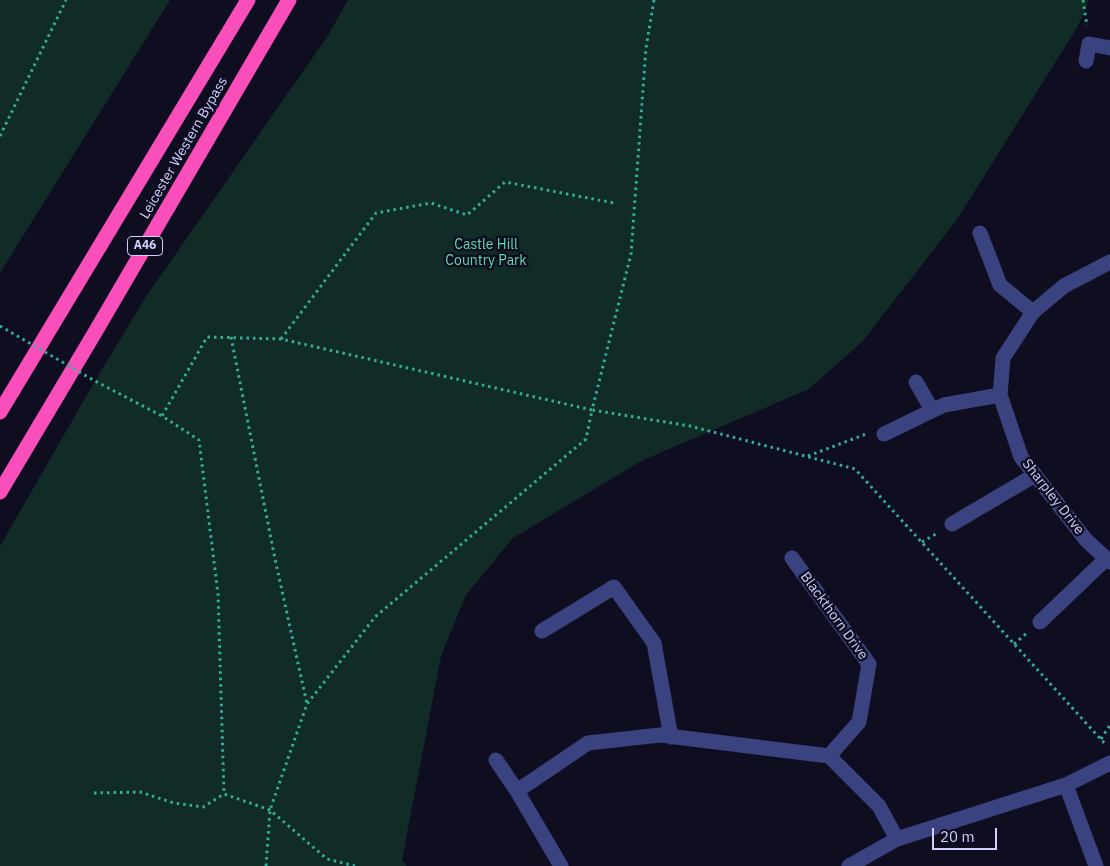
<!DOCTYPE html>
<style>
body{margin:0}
#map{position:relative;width:1110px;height:866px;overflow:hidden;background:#0f0e21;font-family:"IBM Plex Sans",sans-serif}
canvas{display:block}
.scale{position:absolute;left:932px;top:828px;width:65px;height:22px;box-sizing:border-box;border:2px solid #d0d1fe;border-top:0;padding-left:6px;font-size:15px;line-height:18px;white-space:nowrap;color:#d0d1fe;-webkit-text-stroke:4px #0f0e21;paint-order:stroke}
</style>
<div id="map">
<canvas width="1110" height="866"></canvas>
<div class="scale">20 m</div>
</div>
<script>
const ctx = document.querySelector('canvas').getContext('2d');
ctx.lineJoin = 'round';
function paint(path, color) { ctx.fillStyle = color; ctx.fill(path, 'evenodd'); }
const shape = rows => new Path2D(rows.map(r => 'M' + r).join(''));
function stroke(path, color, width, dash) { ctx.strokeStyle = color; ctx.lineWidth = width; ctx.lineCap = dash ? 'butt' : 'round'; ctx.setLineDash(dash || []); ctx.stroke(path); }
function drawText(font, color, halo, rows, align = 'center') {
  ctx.font = font + ' "IBM Plex Sans",sans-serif'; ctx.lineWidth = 5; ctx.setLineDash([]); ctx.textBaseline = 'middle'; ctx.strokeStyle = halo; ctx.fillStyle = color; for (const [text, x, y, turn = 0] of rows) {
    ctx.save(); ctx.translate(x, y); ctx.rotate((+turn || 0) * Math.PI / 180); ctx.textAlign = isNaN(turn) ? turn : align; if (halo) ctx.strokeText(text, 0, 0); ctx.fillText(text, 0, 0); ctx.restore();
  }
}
const green = shape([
 [0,0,170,0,0,273],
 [348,0,1089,0,1078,26,958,218,863,341,809,389,641,461,513,538,466,595,441,656,402,860,407,866,0,866,0,546,95,381,147,295,327,37]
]);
const path = shape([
 [1083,0,1087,26],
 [0,136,66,0],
 [231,337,275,559,307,704],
 [281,339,376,213,431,203,467,215,505,182,614,203],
 [808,456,866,434],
 [922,542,936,534],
 [1014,644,1028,632],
 [1101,739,1110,725],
 [94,793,140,792,174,803,203,807,224,794],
 [266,866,270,810,307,704,375,617,586,439,592,410,690,426,855,469,1106,745],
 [355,866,327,859,270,810,224,794,218,594,199,440,162,416,207,337,281,339,592,410,631,254,646,48,654,0]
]);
const minor = shape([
 [1086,61,1089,44,1110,48],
 [980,233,1000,285,1033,312],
 [1110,262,1064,286,1033,312,1003,358,1000,395,1021,457,1086,540,1110,562],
 [916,382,932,410],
 [884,434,944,405,1000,395],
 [952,524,1035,475],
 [792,558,869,664,859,722,829,756],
 [1040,622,1106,559],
 [542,631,614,587,654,643,671,737],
 [496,760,517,791],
 [1066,785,1096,866],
 [561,866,517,791,588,743,660,735,829,756,879,806,897,839],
 [849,866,897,839,1066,785,1110,763]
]);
const highway = shape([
 [0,412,248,0],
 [0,492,97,329,289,0]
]);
const pathBridge = shape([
 [0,326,95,381,162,416]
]);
const shields = [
 [145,246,35]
];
const shieldNames = [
 ["A46",145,246]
];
const streetNames = [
 ["Leicester Western Bypass",184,148,-60],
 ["Sharpley Drive",1053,497,52],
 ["Blackthorn Drive",834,616,54]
];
const parkNames = [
 ["Castle Hill",486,245],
 ["Country Park",486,261]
];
paint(green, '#112b26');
stroke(path, '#32b096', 3, [2.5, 4]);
stroke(minor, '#3a427f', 15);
stroke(highway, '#fa4fba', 15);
stroke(pathBridge, '#32b096', 3, [2.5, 4]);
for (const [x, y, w] of shields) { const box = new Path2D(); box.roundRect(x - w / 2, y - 9.5, w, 19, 4); ctx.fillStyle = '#0f0e21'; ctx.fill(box); stroke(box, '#d0d1fe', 1); }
drawText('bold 12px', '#d0d1fe', null, shieldNames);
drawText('14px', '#d0d1fe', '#0f0e21', streetNames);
drawText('14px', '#5edbaa', '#0f0e21', parkNames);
</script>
